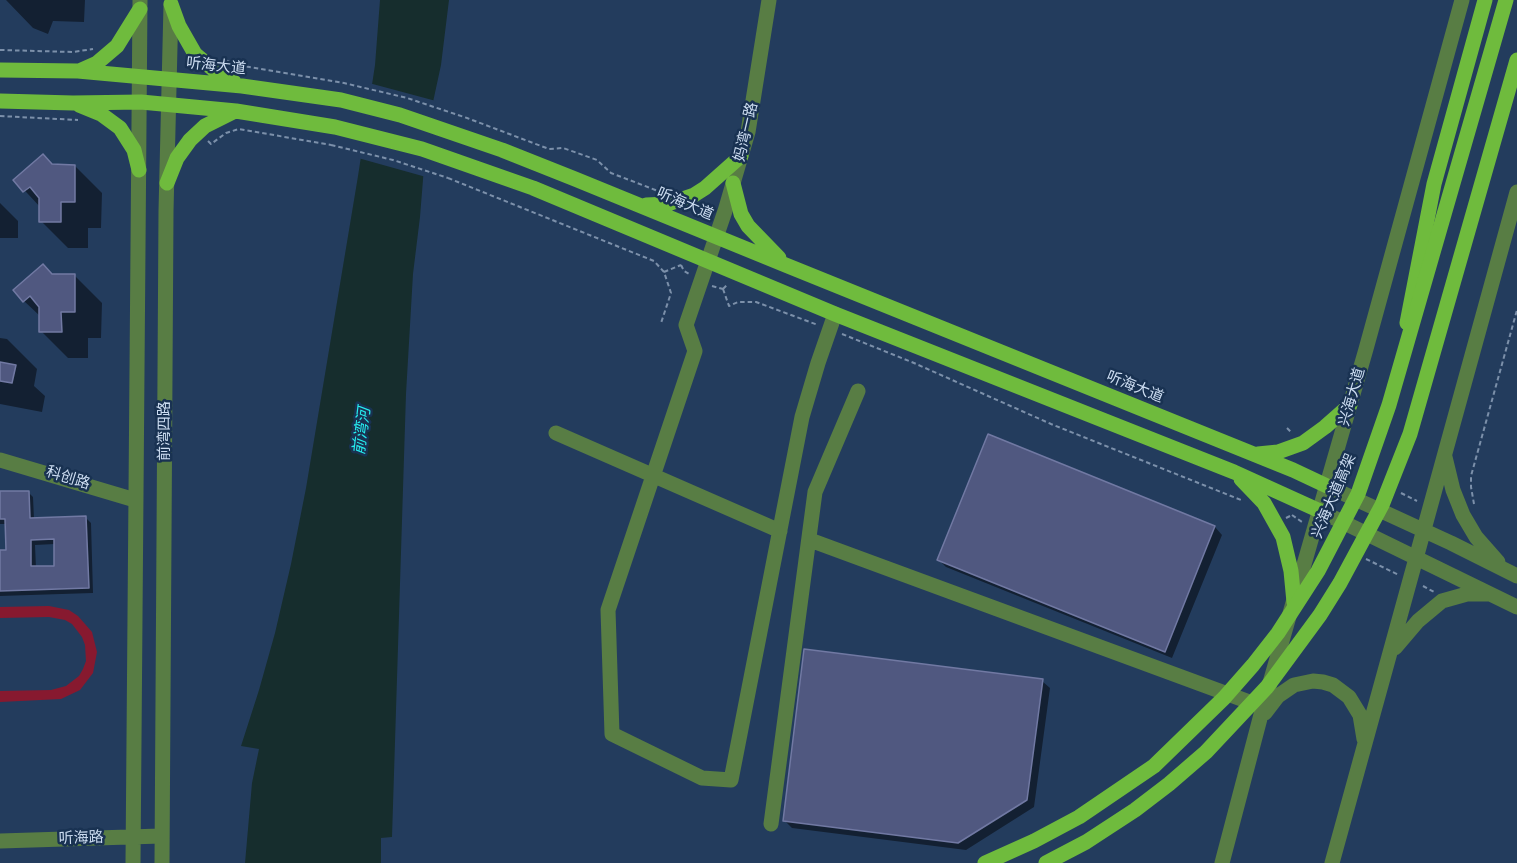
<!DOCTYPE html>
<meta charset="utf-8">
<style>
body{margin:0}
canvas{display:block;background:#233c5d}
</style>
<canvas width="1517" height="863"></canvas>
<script>
const ctx = document.querySelector('canvas').getContext('2d');
ctx.lineJoin = 'round';
function paint(path, color) { ctx.fillStyle = color; ctx.fill(path, 'evenodd'); }
const shape = rows => new Path2D(rows.map(r => 'M' + r).join(''));
function stroke(path, color, width, dash) { ctx.strokeStyle = color; ctx.lineWidth = width; ctx.lineCap = dash ? 'butt' : 'round'; ctx.setLineDash(dash || []); ctx.stroke(path); }
function drawText(font, color, halo, rows, align = 'center') {
  ctx.font = font + ' "Work Sans","Noto Sans SC",sans-serif'; ctx.lineWidth = 5; ctx.setLineDash([]); ctx.textBaseline = 'middle'; ctx.strokeStyle = halo; ctx.fillStyle = color; for (const [text, x, y, turn = 0] of rows) {
    ctx.save(); ctx.translate(x, y); ctx.rotate((+turn || 0) * Math.PI / 180); ctx.textAlign = isNaN(turn) ? turn : align; if (halo) ctx.strokeText(text, 0, 0); ctx.fillText(text, 0, 0); ctx.restore();
  }
}
const green = shape([
 [49,606,69,610,78,616,92,632,97,652,93,673,80,690,61,699,0,702,0,691,51,690,66,686,79,676,83,669,86,661,85,645,82,637,72,624,65,620,49,617,0,618,0,607]
]);
const water = shape([
 [380,0,449,0,441,65,427,130,420,217,413,274,406,394,392,837,381,838,381,863,245,863,252,783,259,749,241,746,259,690,275,633,291,564,306,488,358,176,375,65]
]);
const pier = shape([
 [369,83,436,101,430,131,426,177,358,158]
]);
const shadow = shape([
 [6,0,85,0,84,22,53,21,48,34,33,28],
 [53,166,75,166,102,193,101,228,88,228,88,248,68,248,41,221,41,208,15,180],
 [0,203,18,221,18,238,0,238],
 [53,275,75,276,102,303,101,338,88,338,88,358,68,358,41,331,41,317,24,301],
 [0,338,7,339,37,369,34,386,45,396,42,412,0,404],
 [989,436,1215,527,1222,535,1172,658,946,567,939,560],
 [28,492,33,497,34,519,86,518,91,523,93,593,0,596,0,551,7,551,6,524,0,524,0,493],
 [55,544,56,567,36,568,35,545],
 [1042,681,1050,688,1034,807,966,850,792,828,785,821]
]);
const building = shape([
 [43,154,52,164,75,165,75,202,61,202,61,222,39,222,39,198,30,187,23,192,13,180,43,154],
 [43,264,52,274,75,274,75,312,61,312,62,332,39,332,39,307,30,296,23,302,13,290,43,264],
 [0,362,16,365,12,383,0,381,0,362],
 [988,434,1215,526,1165,652,937,560,988,434],
 [0,491,29,491,30,518,86,516,89,588,0,591,0,550,6,550,5,519,0,519,0,491],
 [54,539,54,566,31,566,31,540,54,539],
 [804,649,1043,679,1027,800,958,843,783,821,804,649]
]);
const path = shape([
 [0,50,73,52,93,49],
 [225,60,237,65,344,83,407,98,467,118,549,149,563,148,597,160,611,173,658,191],
 [0,116,78,120],
 [208,141,211,144,226,133,239,129,331,145],
 [448,178,654,261,664,272,671,293,661,323],
 [700,206,702,209,710,212],
 [681,265,684,271,689,274],
 [664,272,681,265],
 [712,286,723,289],
 [723,289,728,284],
 [723,289,729,306,738,302,756,302,818,325],
 [842,334,914,363,1051,424,1241,500],
 [1287,428,1292,433],
 [1401,493,1417,501],
 [1474,504,1471,487,1471,476,1517,310],
 [1292,515,1302,522],
 [1286,518,1292,515],
 [1366,559,1399,575],
 [1423,586,1434,592]
]);
const minor = shape([
 [769,0,748,132,725,211,686,325,695,351,608,610,612,734,702,778,731,780,802,417,818,363,835,314],
 [556,433,780,531],
 [1445,457,1453,490,1463,515,1476,537,1498,562],
 [0,460,135,500],
 [1327,486,1451,543,1517,576],
 [1320,511,1517,607],
 [810,540,1263,707],
 [1395,648,1418,621,1442,601,1467,594,1487,594],
 [1265,713,1278,696,1294,685,1313,681,1323,682,1333,685,1349,697,1360,715,1364,739],
 [771,824,815,492,858,391],
 [0,841,161,836],
 [133,863,140,0],
 [162,863,166,211,171,5],
 [1222,863,1263,707,1366,349,1462,0],
 [1332,863,1517,192]
]);
const major = shape([
 [171,4,179,26,195,54,220,75,234,82],
 [0,70,78,71,242,86,341,100,400,115,502,150,575,179,788,266,1293,470,1327,486],
 [79,71,97,63,117,46,140,9],
 [0,101,73,103,141,102,236,111,335,127,422,149,533,188,835,314,1234,472,1320,511],
 [79,105,101,114,120,128,134,150,139,170],
 [167,183,177,158,190,140,205,126,233,112],
 [733,183,741,214,748,226,779,258],
 [646,205,668,204,694,195,705,188,741,156],
 [1407,323,1434,184,1485,0],
 [1258,454,1278,452,1303,443,1325,427,1350,405],
 [1241,479,1264,503,1283,537,1291,571,1294,602]
]);
const pathBridge = shape([
 [331,145,393,160,448,178]
]);
const majorBridge = shape([
 [985,863,1034,841,1079,817,1154,766,1224,698,1253,665,1278,633,1318,571,1358,494,1389,405,1506,0],
 [1046,863,1086,842,1135,810,1169,784,1206,752,1267,687,1320,615,1340,583,1382,505,1410,434,1517,60]
]);
const streetNames = [
 ["听海大道",216,66,6],
 ["妈湾一路",746,132,-77],
 ["听海大道",685,204,23],
 ["听海大道",1135,387,22],
 ["兴海大道",1352,397,-74],
 ["前湾四路",165,431,-90],
 ["科创路",68,478,17],
 ["兴海大道高架",1334,496,-67],
 ["听海路",81,838,-2]
];
const waterNames = [
 ["前湾河",362,431,-83]
];
paint(green, '#87192f');
paint(water, '#162d2d');
paint(pier, '#233c5d');
paint(shadow, '#0007');
paint(building, '#505880');
stroke(building, '#7179a3', 1.5);
stroke(path, '#7c90aa', 2, [4.5, 3]);
stroke(minor, '#587d44', 15);
stroke(major, '#6fbb3d', 15);
stroke(pathBridge, '#7c90aa', 2, [4.5, 3]);
stroke(majorBridge, '#6fbb3d', 15);
drawText('15px', '#cdddf1', '#193252', streetNames);
drawText('italic 16px', '#26edef', '#193252', waterNames);
</script>
